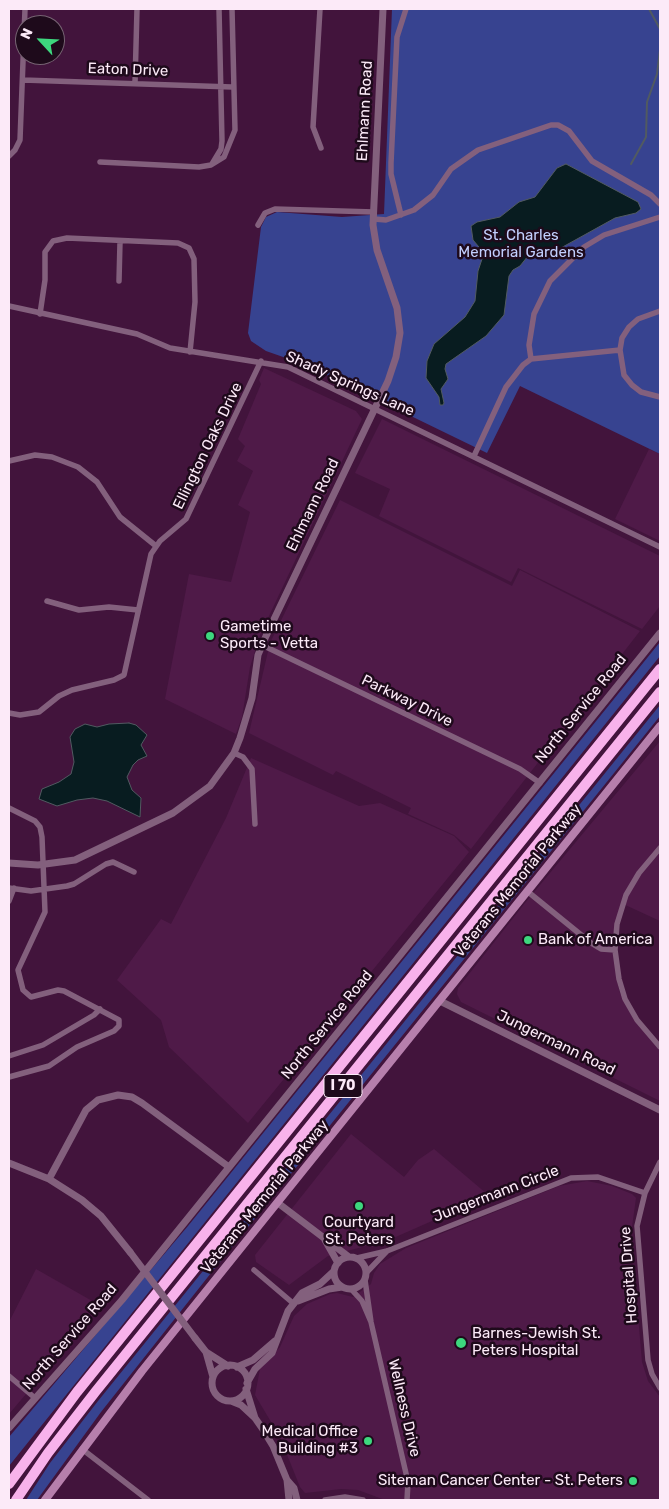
<!DOCTYPE html>
<style>
body{margin:0}
#map{position:relative;width:669px;height:1509px;overflow:hidden;background:#42143c;font-family:Rubik,sans-serif}
canvas{display:block}
.frame{position:absolute;inset:0;border:10px solid #fceaf8;pointer-events:none}
.north{position:absolute;left:15px;top:15px;width:50px;height:50px;box-sizing:border-box;background:#1e0a1b;border:1px solid #776473;border-radius:50%;rotate:295deg;font-size:14px;font-weight:700;line-height:20px;text-align:center;color:#fceaf8}
.north::after{content:'';display:block;margin:auto;width:18px;height:22px;background:#3dd77e;clip-path:polygon(50% 0,100% 100%,50% 72%,0 100%)}
</style>
<div id="map">
<canvas width="669" height="1509"></canvas>
<div class="frame"></div>
<div class="north">N</div>
</div>
<script>
const ctx = document.querySelector('canvas').getContext('2d');
ctx.lineJoin = 'round';
function paint(path, color) { ctx.fillStyle = color; ctx.fill(path, 'evenodd'); }
const shape = rows => new Path2D(rows.map(r => 'M' + r).join(''));
function stroke(path, color, width, dash) { ctx.strokeStyle = color; ctx.lineWidth = width; ctx.lineCap = dash ? 'butt' : 'round'; ctx.setLineDash(dash || []); ctx.stroke(path); }
function drawText(font, color, halo, rows, align = 'center') {
  ctx.font = font + ' Rubik,sans-serif'; ctx.lineWidth = 5; ctx.setLineDash([]); ctx.textBaseline = 'middle'; ctx.strokeStyle = halo; ctx.fillStyle = color; for (const [text, x, y, turn = 0] of rows) {
    ctx.save(); ctx.translate(x, y); ctx.rotate((+turn || 0) * Math.PI / 180); ctx.textAlign = isNaN(turn) ? turn : align; if (halo) ctx.strokeText(text, 0, 0); ctx.fillText(text, 0, 0); ctx.restore();
  }
}
const built = shape([
 [264,368,356,411,362,419,260,635,250,667,242,717,236,734,165,699,189,574,231,582,250,512,238,505,253,471,237,461,245,446,238,439,261,384,259,380],
 [382,419,660,556,660,606,642,629,518,568,511,582,379,516,390,489,355,473],
 [649,449,660,454,660,541,615,519],
 [340,500,512,586,520,570,640,631,471,849,454,835,408,814,411,808,336,771,333,775,249,733,270,643],
 [660,741,660,921,621,903,616,923,617,981,620,993,634,1020,660,1051,660,1101,461,1002,457,994,458,988,525,903],
 [251,758,359,806,380,803,454,836,469,852,248,1123,169,1047,161,1020,117,980,161,919,171,924,226,818],
 [351,1134,404,1177,418,1160,434,1149,487,1194,484,1198,373,1247,366,1246,328,1256,289,1285,256,1262,255,1255],
 [587,1181,612,1186,632,1194,636,1198,631,1234,642,1362,648,1381,660,1397,660,1500,385,1500,358,1490,341,1489,305,1493,300,1487,280,1437,255,1395,260,1369,280,1347,294,1316,307,1304,330,1294,337,1293,353,1297,371,1284,374,1273,380,1264,406,1248,559,1186],
 [36,1269,101,1306,9,1414,9,1322]
]);
const green = shape([
 [392,9,660,9,660,454,520,386,487,453,306,365,266,351,251,341,248,333,261,227,266,217,277,212,342,217,384,214],
 [660,642,660,656,9,1466,9,1437,188,1226],
 [660,705,660,716,211,1273,101,1412,37,1500,26,1500,50,1463,98,1401]
]);
const water = shape([
 [566,164,638,202,641,209,636,213,615,218,550,254,528,256,520,266,513,270,509,276,504,315,486,336,446,364,445,369,448,379,441,389,444,403,443,405,440,405,439,397,426,378,427,361,434,344,465,317,475,301,478,271,484,253,473,240,471,226,477,222,500,217,519,202,535,197,557,168,566,164],
 [129,723,136,725,147,735,141,745,147,756,138,760,133,765,127,777,132,790,141,798,140,817,107,801,93,798,77,800,57,806,39,799,42,789,59,782,71,774,74,762,70,737,75,729,85,724,97,727,109,724,129,723]
]);
const stream = shape([
 [649,9,660,29],
 [631,164,646,137,647,102,657,74,660,50]
]);
const minor = shape([
 [320,9,313,127,321,148],
 [23,80,232,87],
 [135,83,137,9],
 [9,156,15,150,20,140,25,9],
 [100,162,199,167,211,165,224,157,235,130,232,9],
 [212,164,221,149,222,141,219,9],
 [401,215,391,174,391,163,397,37,406,9],
 [374,219,386,220,414,210,433,195,451,169,478,150,551,125,558,125,569,131,592,161,651,195,660,204],
 [258,225,265,213,275,209,374,212],
 [119,281,120,242],
 [9,306,137,334,170,348,288,367,660,547],
 [660,311,638,319,629,327,622,338,620,350,624,375,632,385,641,392,660,397],
 [40,314,45,280,45,252,53,241,67,238,178,243,189,248,194,259,195,302,190,352],
 [531,359,529,345,534,314,550,281,584,247,604,235,660,217],
 [474,456,506,387,523,365,531,359,620,350],
 [9,461,35,455,52,457,78,467,97,482,120,517,156,546],
 [47,601,79,610,109,607,138,610],
 [262,645,520,769,540,783],
 [9,713,20,715,39,712,59,696,72,690,114,680,124,675,151,554,160,541,186,519,261,361],
 [234,753,243,757,252,769,255,824],
 [9,808,35,821,40,827,42,837,45,912,18,970,23,990,31,997,58,990,64,991,119,1020,119,1026,114,1031,77,1047,49,1066,9,1077],
 [660,848,639,873,626,895,617,924,615,950,619,979,625,999,637,1020,660,1047],
 [9,888,31,891,67,886,74,884,106,864,113,862,134,872],
 [527,891,591,943,601,949,615,950],
 [9,901,14,888],
 [9,1056,43,1045,94,1015,100,1009],
 [660,1162,645,1193,637,1226,648,1360,652,1374,660,1388],
 [357,1258,387,1251,571,1178,598,1177,645,1193],
 [254,1270,294,1304],
 [366,1273,387,1251],
 [365,1280,371,1322,408,1482,407,1500],
 [351,1289,362,1301,371,1322],
 [9,1376,35,1398],
 [82,1449,148,1500],
 [325,1500,345,1497,363,1500]
]);
const tertiary = shape([
 [9,863,38,865,75,860,173,813,210,786,234,753,240,738,252,698,258,655,266,636,388,381,396,357,400,333,397,308,377,250,373,225,383,9],
 [440,1001,660,1110],
 [9,1163,49,1179,82,1200,101,1216,130,1252],
 [49,1179,86,1110,98,1100,118,1095,132,1097,142,1103,229,1167],
 [278,1203,349,1257],
 [325,1240,338,1263],
 '334 1273a16 16 0 1 1 32 0a16 16 0 1 1-32 0Z',
 [298,1301,329,1289,342,1287],
 [195,1338,206,1352,228,1366],
 [206,1352,213,1377],
 '212 1383a18 18 0 1 1 36 0a18 18 0 1 1-36 0Z',
 [237,1367,253,1360,275,1341],
 [247,1383,255,1369,272,1353,288,1311,302,1293,320,1284,334,1271],
 [246,1389,255,1418],
 [231,1401,241,1405,255,1418,262,1428,273,1446,287,1480,294,1488,297,1500],
 [9,1428,122,1300,660,633],
 [287,1480,289,1500]
]);
const secondary = shape([
 [45,1500,142,1371,660,726]
]);
const motorway = shape([
 [9,1484,77,1392,660,669],
 [16,1500,48,1453,96,1391,660,692]
]);
const tertiaryBridge = shape([
 [130,1252,195,1338]
]);
const markers = [
 [210,636,5,"#3dd77e"],
 [528,940,5,"#3dd77e"],
 [359,1206,5,"#3dd77e"],
 [461,1343,6,"#3dd77e"],
 [368,1441,5,"#3dd77e"],
 [633,1481,5,"#3dd77e"]
];
const shields = [
 [343,1086,38]
];
const shieldNames = [
 ["I 70",343,1086]
];
const streetNames = [
 ["Eaton Drive",128,70,2],
 ["Ehlmann Road",365,111,-87],
 ["Shady Springs Lane",350,384,24],
 ["Ellington Oaks Drive",208,446,-64],
 ["Ehlmann Road",313,505,-64],
 ["Parkway Drive",407,701,26],
 ["North Service Road",581,709,-51],
 ["Veterans Memorial Parkway",518,881,-51],
 ["North Service Road",327,1025,-51],
 ["Jungermann Road",556,1043,26],
 ["Jungermann Circle",496,1194,-21],
 ["Veterans Memorial Parkway",265,1197,-51],
 ["Hospital Drive",629,1275,-94],
 ["North Service Road",70,1337,-49],
 ["Wellness Drive",404,1408,77]
];
const parkNames = [
 ["St. Charles",521,236],
 ["Memorial Gardens",521,253]
];
const poiNames = [
 ["Gametime",220,627],
 ["Sports - Vetta",220,644],
 ["Bank of America",538,940],
 ["Courtyard",359,1223,"center"],
 ["St. Peters",359,1240,"center"],
 ["Barnes-Jewish St.",472,1334],
 ["Peters Hospital",472,1351],
 ["Medical Office",358,1432,"right"],
 ["Building #3",358,1449,"right"],
 ["Siteman Cancer Center - St. Peters",623,1481,"right"]
];
paint(built, '#4f1a48');
paint(green, '#374390');
paint(water, '#081c20');
stroke(water, '#515a61', 1);
stroke(stream, '#515a61', 2);
stroke(minor, '#83607d', 5.5);
stroke(tertiary, '#83607d', 7);
stroke(secondary, '#b67fac', 8);
stroke(motorway, '#f8b2eb', 10);
stroke(tertiaryBridge, '#83607d', 7);
for (const [x, y, r, color] of markers) { const dot = new Path2D(); dot.arc(x, y, r, 0, 2 * Math.PI); ctx.fillStyle = color; ctx.fill(dot); stroke(dot, '#1e0a1b', 2); }
for (const [x, y, w] of shields) { const box = new Path2D(); box.roundRect(x - w / 2, y - 11.5, w, 23, 4); ctx.fillStyle = '#1e0a1b'; ctx.fill(box); stroke(box, '#fceaf8', 1); }
drawText('bold 14px', '#fceaf8', null, shieldNames);
drawText('15px', '#fceaf8', '#1e0a1b', streetNames);
drawText('15px', '#c2cffe', '#1e0a1b', parkNames);
drawText('15px', '#fceaf8', '#1e0a1b', poiNames, 'left');
</script>
